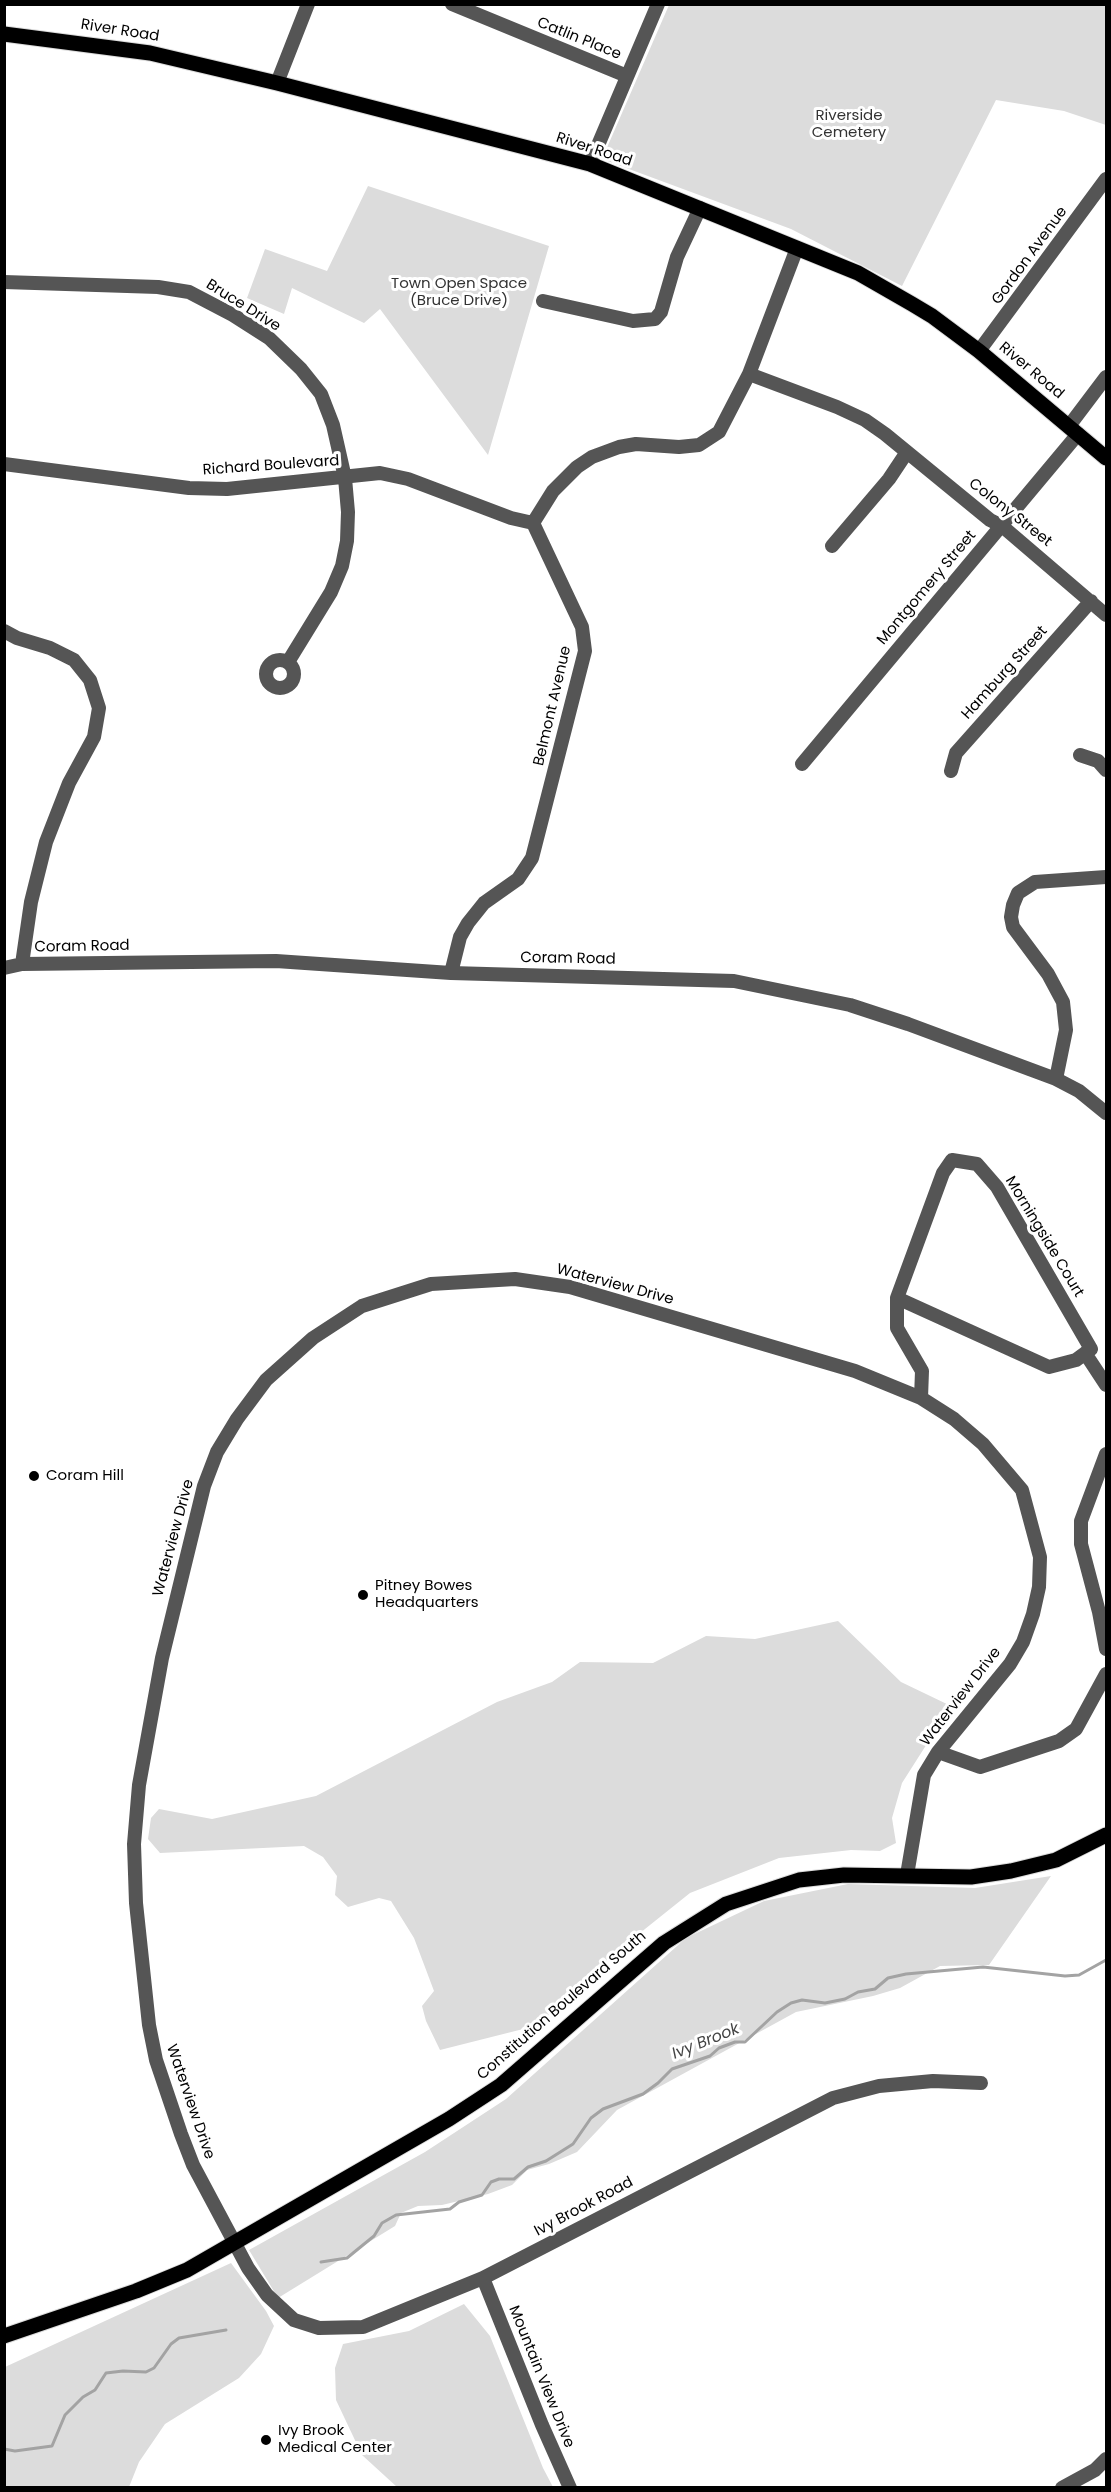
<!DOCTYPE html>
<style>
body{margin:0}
#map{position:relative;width:1111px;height:2492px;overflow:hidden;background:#fff;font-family:Poppins,sans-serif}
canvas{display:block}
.frame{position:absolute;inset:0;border:6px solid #000;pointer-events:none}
</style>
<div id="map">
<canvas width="1111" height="2492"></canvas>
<div class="frame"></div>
</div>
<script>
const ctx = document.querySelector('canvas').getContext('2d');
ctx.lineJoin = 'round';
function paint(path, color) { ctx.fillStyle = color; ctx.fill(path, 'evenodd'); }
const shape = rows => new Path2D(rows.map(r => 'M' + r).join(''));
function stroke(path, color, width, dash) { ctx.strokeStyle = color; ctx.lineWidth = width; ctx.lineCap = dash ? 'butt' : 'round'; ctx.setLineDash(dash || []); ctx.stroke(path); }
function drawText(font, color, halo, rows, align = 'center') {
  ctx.font = font + ' Poppins,sans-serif'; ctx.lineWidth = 6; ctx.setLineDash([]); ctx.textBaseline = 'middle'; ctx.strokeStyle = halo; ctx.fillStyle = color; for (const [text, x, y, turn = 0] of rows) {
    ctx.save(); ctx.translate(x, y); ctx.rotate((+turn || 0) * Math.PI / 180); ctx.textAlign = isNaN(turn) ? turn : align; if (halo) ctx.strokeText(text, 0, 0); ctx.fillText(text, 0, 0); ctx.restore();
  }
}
const green = shape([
 [669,5,1106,5,1106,125,1064,111,996,100,902,286,791,229,602,159],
 [368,186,549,246,488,455,380,309,364,323,292,288,284,314,247,298,265,249,327,271],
 [838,1621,901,1682,951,1706,902,1783,892,1818,896,1843,880,1851,851,1850,779,1858,690,1893,615,1953,539,2025,440,2050,426,2021,422,2006,434,1991,414,1938,391,1901,379,1898,348,1907,335,1895,337,1876,323,1857,304,1846,160,1853,148,1839,151,1818,159,1809,212,1819,316,1796,497,1702,552,1682,580,1662,653,1663,706,1636,755,1639],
 [1051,1876,989,1965,940,1966,900,1988,873,1996,796,2012,617,2110,577,2152,549,2164,527,2170,512,2185,488,2194,442,2205,418,2206,401,2213,395,2226,278,2298,249,2250,425,2152,506,2099,686,1938,764,1901,848,1884,975,1888],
 [231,2263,266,2311,274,2326,261,2354,239,2378,165,2424,139,2462,129,2487,5,2487,5,2367],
 [464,2304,490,2336,543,2468,553,2487,397,2487,362,2455,336,2400,335,2368,343,2344,409,2331]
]);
const stream = shape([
 [321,2262,347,2258,374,2236,382,2223,396,2215,450,2209,459,2202,482,2195,491,2182,499,2179,514,2179,528,2167,546,2161,573,2144,591,2118,603,2109,643,2094,658,2083,672,2069,710,2056,719,2048,735,2042,745,2042,777,2012,791,2003,802,2000,825,2003,845,1999,858,1992,875,1989,888,1978,906,1974,983,1967,1065,1976,1079,1975,1106,1960],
 [4,2449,15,2451,52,2446,65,2415,83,2397,95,2390,106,2373,123,2371,146,2372,154,2368,171,2344,179,2338,226,2330]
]);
const minor = shape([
 [452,4,627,76],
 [277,83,308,4],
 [590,164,658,4],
 [4,282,158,287,189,292,233,315,269,338,301,369,321,394,333,425,345,478,348,512,347,541,342,566,331,592,288,662],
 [543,301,633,321,655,319,661,312,677,257,700,208],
 [979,351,1106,179],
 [749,374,837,407,865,420,885,434,990,520,1002,526,1106,615],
 [1069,426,1106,377],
 [4,464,189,488,227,489,380,473,408,479,511,518,533,523],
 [832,546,889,479,907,452],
 [4,631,17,638,50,648,74,660,90,680,99,708,94,737,69,783,46,842,31,902,22,964],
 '266 674a14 14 0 1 1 28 0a14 14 0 1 1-28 0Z',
 [1080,755,1098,761,1106,770],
 [802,764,1078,434],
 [951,771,956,753,1091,601],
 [4,968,22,964,276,961,451,973,734,981,850,1005,908,1024,1056,1079,1079,1091,1106,1113],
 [451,973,460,937,468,923,484,903,518,879,532,858,585,651,582,627,533,523,553,491,577,467,592,457,619,447,636,444,679,447,699,445,719,432,749,374,797,248],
 [1056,1079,1066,1030,1063,1002,1048,974,1013,927,1011,917,1013,905,1018,893,1035,882,1106,877],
 [897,1298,1049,1367,1076,1360,1091,1349,997,1187,977,1164,952,1160,943,1173,897,1298,897,1328,922,1371,921,1398],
 [1085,1353,1106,1385],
 [1106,1454,1081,1521,1081,1544,1099,1612,1106,1649],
 [938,1752,980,1767,1059,1741,1076,1729,1106,1674],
 [907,1875,924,1775,938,1752,1010,1664,1023,1642,1033,1614,1039,1587,1040,1557,1022,1490,983,1444,954,1419,921,1398,855,1371,570,1287,515,1279,431,1284,362,1306,313,1338,266,1380,237,1419,217,1452,204,1486,162,1658,139,1785,134,1844,136,1903,149,2025,156,2060,181,2134,193,2165,248,2268,267,2295,294,2320,319,2328,363,2327,483,2278,833,2098,879,2086,933,2081,981,2083],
 [483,2278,542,2425,570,2488],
 [1062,2488,1095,2470,1106,2459]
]);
const major = shape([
 [4,34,150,53,277,83,590,164,858,273,912,304,932,316,979,351,1106,458],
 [4,2336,136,2291,187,2270,449,2119,501,2085,664,1943,726,1904,799,1880,844,1875,971,1877,1011,1871,1056,1860,1106,1835]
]);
const markers = [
 [34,1476,6,"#000"],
 [363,1595,6,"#000"],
 [266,2440,6,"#000"]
];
const streetNames = [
 ["River Road",120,31,9],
 ["Catlin Place",579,39,22],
 ["River Road",594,150,18],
 ["Gordon Avenue",1030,256,-54],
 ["Bruce Drive",243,306,32],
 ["River Road",1031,371,40],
 ["Richard Boulevard",271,466,-4],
 ["Colony Street",1010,513,38],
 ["Montgomery Street",927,588,-50],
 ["Hamburg Street",1005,673,-48],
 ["Belmont Avenue",553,706,-77],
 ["Coram Road",82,947,-1],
 ["Coram Road",568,959,1],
 ["Morningside Court",1044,1237,59],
 ["Waterview Drive",615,1285,15],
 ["Waterview Drive",174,1538,-75],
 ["Waterview Drive",961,1697,-52],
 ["Constitution Boulevard South",562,2006,-41],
 ["Waterview Drive",190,2102,71],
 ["Ivy Brook Road",584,2207,-28],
 ["Mountain View Drive",541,2377,68]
];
const parkNames = [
 ["Riverside",849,116],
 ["Cemetery",849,133],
 ["Town Open Space",459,284],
 ["(Bruce Drive)",459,301]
];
const poiNames = [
 ["Coram Hill",46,1476],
 ["Pitney Bowes",375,1586],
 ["Headquarters",375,1603],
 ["Ivy Brook",278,2431],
 ["Medical Center",278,2448]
];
const waterNames = [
 ["Ivy Brook",706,2042,-22]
];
paint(green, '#dcdcdc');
stroke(stream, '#a3a3a3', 3);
stroke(major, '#dbdbdb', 17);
stroke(minor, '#555', 14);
stroke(major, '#000', 15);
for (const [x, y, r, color] of markers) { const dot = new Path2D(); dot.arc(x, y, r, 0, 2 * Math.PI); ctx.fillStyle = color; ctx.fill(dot); stroke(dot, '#fff', 2); }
drawText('15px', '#000', '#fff', streetNames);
drawText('15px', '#333', '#fff', parkNames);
drawText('15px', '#000', '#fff', poiNames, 'left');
drawText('italic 16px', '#444', '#fff', waterNames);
</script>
